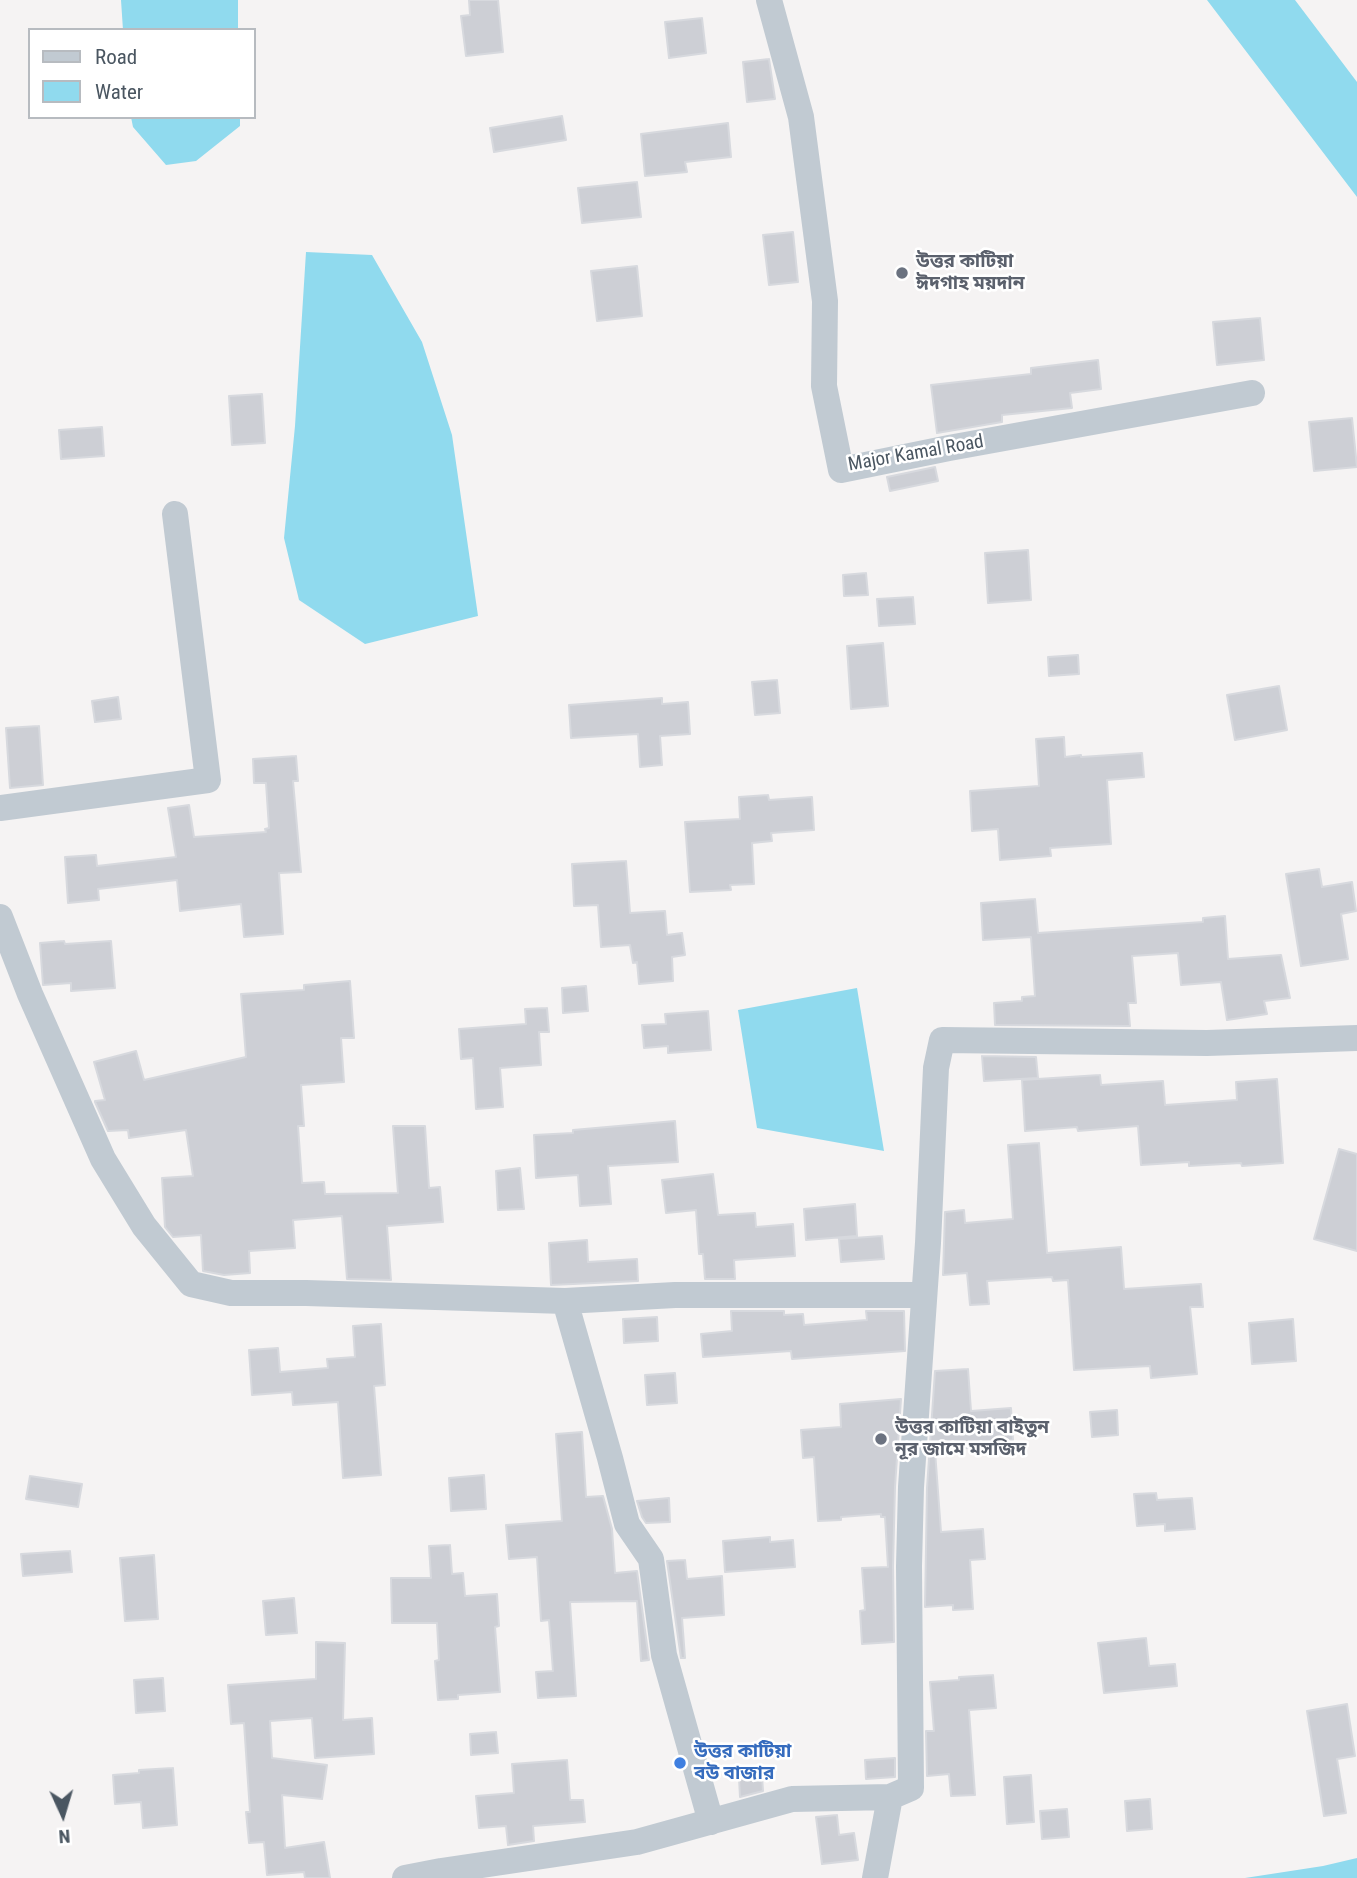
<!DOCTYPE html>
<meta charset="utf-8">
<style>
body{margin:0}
#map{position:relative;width:1357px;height:1878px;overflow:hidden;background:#f5f3f3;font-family:"Roboto Condensed",sans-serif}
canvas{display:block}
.legend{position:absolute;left:28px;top:28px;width:228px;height:91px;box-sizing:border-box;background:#fff;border:2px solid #b7bbc0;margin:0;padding:9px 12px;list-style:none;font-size:21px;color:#4a5661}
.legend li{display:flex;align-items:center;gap:14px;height:35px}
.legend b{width:35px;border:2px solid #b7bbc0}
.north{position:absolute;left:28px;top:1780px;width:70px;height:70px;-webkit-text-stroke:5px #fff;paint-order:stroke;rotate:176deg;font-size:19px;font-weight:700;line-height:28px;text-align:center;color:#4a5661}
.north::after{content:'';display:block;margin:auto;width:24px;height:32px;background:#4a5661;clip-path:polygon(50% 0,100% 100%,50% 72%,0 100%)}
</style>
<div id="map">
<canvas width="1357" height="1878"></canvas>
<ul class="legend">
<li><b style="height:9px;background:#c1cad2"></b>Road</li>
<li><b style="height:19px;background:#90daee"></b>Water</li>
</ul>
<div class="north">N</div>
</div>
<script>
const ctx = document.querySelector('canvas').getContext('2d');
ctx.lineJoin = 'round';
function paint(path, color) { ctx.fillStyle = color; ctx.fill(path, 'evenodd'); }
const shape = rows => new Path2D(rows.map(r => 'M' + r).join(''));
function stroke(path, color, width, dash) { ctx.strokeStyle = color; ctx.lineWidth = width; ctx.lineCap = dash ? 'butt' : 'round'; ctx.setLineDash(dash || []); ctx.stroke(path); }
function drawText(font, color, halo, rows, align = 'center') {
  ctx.font = font + ' "Roboto Condensed","Noto Sans Bengali",sans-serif'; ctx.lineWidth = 5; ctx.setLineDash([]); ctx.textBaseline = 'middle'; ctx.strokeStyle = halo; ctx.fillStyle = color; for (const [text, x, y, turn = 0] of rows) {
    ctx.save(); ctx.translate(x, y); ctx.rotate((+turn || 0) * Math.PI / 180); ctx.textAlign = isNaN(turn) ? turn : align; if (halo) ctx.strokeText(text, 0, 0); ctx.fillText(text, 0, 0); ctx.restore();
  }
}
const water = shape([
 [121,0,238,0,238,30,123,30],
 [1207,0,1295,0,1357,82,1357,197],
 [131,117,240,117,240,126,196,161,166,165,133,127],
 [306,252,372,255,422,342,452,435,478,616,365,644,299,600,284,538,295,426],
 [857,988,884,1151,757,1128,738,1010],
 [1357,1858,1357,1878,1245,1878,1323,1866]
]);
const building = shape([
 [469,0,498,0,503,52,466,56,461,16,470,15,469,0],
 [702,18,706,53,669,58,665,22,702,18],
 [769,59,775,99,747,102,743,62,769,59],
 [562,116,566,140,494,152,490,128,562,116],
 [728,123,731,157,685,162,687,172,645,176,641,134,728,123],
 [637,182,641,217,582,223,578,188,637,182],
 [793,232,798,282,769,285,763,235,793,232],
 [637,266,642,316,597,321,591,271,637,266],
 [1260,318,1264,360,1217,365,1213,322,1260,318],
 [1098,360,1101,389,1070,393,1072,408,1002,415,1002,422,937,433,931,385,1031,374,1031,368,1098,360],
 [262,394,265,443,232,445,229,396,262,394],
 [1352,418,1357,467,1314,471,1309,422,1352,418],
 [102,427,104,456,61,459,59,430,102,427],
 [935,467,938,481,890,491,887,477,935,467],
 [1028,550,1031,600,988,603,985,553,1028,550],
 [866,573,868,595,844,596,843,575,866,573],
 [913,597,915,624,879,626,877,599,913,597],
 [883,643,888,706,851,709,847,646,883,643],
 [1078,655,1079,674,1049,676,1048,657,1078,655],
 [777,680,780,713,755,715,752,682,777,680],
 [1279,686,1287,730,1235,740,1227,695,1279,686],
 [118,697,121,719,95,722,92,701,118,697],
 [662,698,662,704,688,702,690,734,660,736,662,765,640,767,638,734,571,738,569,705,662,698],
 [39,726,43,785,10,788,6,728,39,726],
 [1064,737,1065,757,1081,755,1081,757,1142,753,1144,777,1107,780,1111,844,1050,848,1051,856,1000,860,998,829,972,831,970,791,1039,786,1036,739,1064,737],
 [296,756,298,781,293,781,301,872,279,873,283,934,244,937,241,904,180,911,177,880,98,889,99,900,68,903,65,857,96,855,97,866,176,857,168,808,189,805,194,837,266,832,265,829,269,828,266,783,254,783,253,759,296,756],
 [768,795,769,800,812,797,814,830,771,833,772,841,752,843,754,884,730,885,731,890,690,892,685,822,740,819,739,797,768,795],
 [626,861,630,913,665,911,667,935,682,933,685,955,672,957,673,981,639,984,637,962,633,963,630,945,601,947,598,905,574,906,572,864,626,861],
 [1319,869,1322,887,1352,882,1356,911,1341,914,1348,959,1301,966,1286,874,1319,869],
 [1035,899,1038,933,1203,922,1203,918,1225,916,1228,959,1281,955,1290,998,1264,1001,1267,1014,1227,1020,1221,982,1181,985,1178,953,1132,956,1136,1003,1128,1003,1130,1026,995,1025,994,1003,1022,1001,1022,997,1035,996,1031,937,983,940,981,903,1035,899],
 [64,941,65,944,111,941,115,988,71,991,71,983,43,985,40,943,64,941],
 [350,981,354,1038,341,1038,344,1082,301,1085,304,1126,298,1126,302,1183,324,1182,325,1194,398,1193,393,1126,425,1126,429,1188,440,1187,443,1222,387,1226,391,1280,347,1279,342,1216,293,1220,295,1248,249,1251,250,1273,224,1275,203,1271,201,1235,173,1237,165,1227,162,1178,193,1176,186,1130,129,1138,128,1130,108,1131,95,1102,95,1101,105,1100,94,1062,136,1051,144,1080,246,1057,241,994,304,990,304,985,350,981],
 [586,986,588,1011,563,1013,562,988,586,986],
 [547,1008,549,1032,539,1032,541,1065,500,1068,503,1107,476,1109,473,1058,461,1059,459,1029,526,1024,525,1009,547,1008],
 [708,1011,711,1050,668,1053,668,1046,644,1048,642,1025,666,1024,665,1014,708,1011],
 [982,1056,1036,1057,1038,1078,984,1081,982,1056],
 [1100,1075,1101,1085,1163,1081,1165,1105,1237,1100,1236,1082,1277,1079,1283,1163,1242,1166,1241,1163,1189,1166,1189,1162,1141,1165,1138,1126,1078,1131,1077,1127,1025,1131,1022,1080,1100,1075],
 [675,1121,678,1162,608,1166,611,1204,580,1206,578,1175,536,1178,534,1135,573,1133,573,1130,675,1121],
 [1039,1143,1047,1253,1121,1247,1124,1289,1201,1284,1203,1307,1190,1307,1197,1374,1151,1378,1150,1366,1074,1370,1068,1280,1053,1281,1052,1277,987,1281,989,1304,970,1305,967,1273,943,1275,945,1212,964,1210,965,1223,1013,1219,1008,1145,1039,1143],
 [1339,1149,1357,1154,1357,1251,1314,1239,1339,1149],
 [520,1168,524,1209,498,1210,496,1171,520,1168],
 [713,1174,718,1215,755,1213,756,1227,793,1224,795,1256,734,1260,735,1279,705,1279,703,1254,699,1254,696,1210,666,1213,662,1180,713,1174],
 [855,1204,857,1236,806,1240,804,1209,855,1204],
 [882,1236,884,1259,841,1262,839,1239,882,1236],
 [587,1240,588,1262,637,1259,638,1281,551,1285,549,1243,587,1240],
 [731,1311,784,1311,784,1315,803,1314,804,1325,867,1320,866,1311,904,1311,905,1351,792,1359,791,1351,703,1357,701,1334,732,1331,731,1311],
 [657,1317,658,1341,624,1343,623,1319,657,1317],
 [1293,1319,1296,1361,1252,1364,1249,1323,1293,1319],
 [381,1324,385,1385,374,1386,381,1475,343,1478,338,1402,293,1405,292,1392,252,1395,249,1350,278,1348,280,1372,328,1368,327,1359,355,1357,353,1326,381,1324],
 [968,1369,971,1411,1011,1408,1013,1440,968,1443,968,1448,935,1451,941,1532,983,1529,985,1559,970,1560,973,1609,953,1610,953,1605,925,1607,927,1488,935,1371,968,1369],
 [675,1373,677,1403,647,1405,645,1375,675,1373],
 [901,1399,895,1487,893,1566,894,1642,862,1644,860,1611,865,1610,862,1568,888,1567,885,1517,881,1517,881,1514,841,1517,841,1520,818,1521,814,1457,803,1458,801,1430,841,1427,840,1404,901,1399],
 [1117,1410,1118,1435,1092,1437,1090,1412,1117,1410],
 [582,1432,586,1497,603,1496,612,1529,615,1573,637,1571,649,1660,641,1661,637,1601,570,1602,576,1696,538,1698,536,1672,553,1671,549,1620,541,1621,537,1557,509,1559,506,1525,562,1521,556,1434,582,1432],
 [484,1475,486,1509,451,1511,449,1478,484,1475],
 [30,1476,82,1484,78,1507,26,1499,30,1476],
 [1156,1493,1157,1500,1192,1498,1195,1529,1165,1531,1165,1524,1137,1526,1134,1494,1156,1493],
 [669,1498,670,1522,646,1523,642,1517,637,1501,669,1498],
 [770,1537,770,1542,793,1540,795,1567,725,1572,723,1541,770,1537],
 [450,1545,452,1574,463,1573,465,1596,497,1594,499,1626,495,1627,500,1692,458,1695,458,1699,438,1700,435,1661,439,1660,437,1623,392,1623,391,1578,431,1578,429,1546,450,1545],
 [70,1551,72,1572,23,1576,21,1554,70,1551],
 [154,1555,158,1619,125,1621,120,1558,154,1555],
 [685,1560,687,1579,722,1576,724,1615,682,1618,685,1658,681,1658,667,1561,685,1560],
 [294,1598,297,1633,266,1635,263,1601,294,1598],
 [1146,1638,1149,1666,1175,1664,1177,1686,1104,1693,1098,1643,1146,1638],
 [316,1642,345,1643,343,1720,372,1718,374,1754,315,1758,312,1718,270,1721,272,1758,327,1765,322,1799,282,1795,285,1848,324,1842,330,1878,305,1878,304,1872,267,1875,264,1842,249,1843,246,1812,250,1812,244,1723,231,1724,228,1685,316,1679,316,1642],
 [993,1675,996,1708,969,1710,975,1795,951,1796,949,1774,927,1776,926,1731,934,1731,930,1682,959,1680,959,1677,993,1675],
 [163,1678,165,1711,136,1713,134,1680,163,1678],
 [1347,1704,1355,1756,1337,1759,1346,1813,1324,1816,1307,1711,1347,1704],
 [496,1732,498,1753,471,1755,470,1734,496,1732],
 [895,1758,895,1777,866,1779,865,1760,895,1758],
 [567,1760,570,1800,583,1800,585,1822,533,1826,534,1841,508,1845,506,1826,479,1828,476,1796,514,1793,512,1764,567,1760],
 [173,1768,177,1825,143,1828,141,1802,115,1804,113,1775,139,1773,139,1770,173,1768],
 [1031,1775,1034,1822,1007,1824,1004,1777,1031,1775],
 [762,1776,763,1791,740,1797,739,1778,762,1776],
 [1150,1799,1152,1829,1127,1831,1125,1801,1150,1799],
 [1067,1809,1069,1837,1042,1839,1040,1811,1067,1809],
 [837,1815,839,1835,854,1833,858,1860,822,1864,816,1817,837,1815]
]);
const minor = shape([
 [769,0,801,117,825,301,824,386,841,470,949,448,1252,393],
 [0,808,208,780,175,514],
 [0,917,30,994,103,1159,144,1226,191,1284,231,1293,306,1293,565,1301,675,1295,924,1295],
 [565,1301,610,1458,627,1524,651,1559,664,1655,711,1822],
 [405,1878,441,1871,637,1842,792,1799,890,1797,911,1788,909,1566,911,1487,928,1243,936,1068,942,1040,1207,1043,1357,1038],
 [875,1878,890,1797]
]);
const markers = [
 [902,273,7,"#6b7280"],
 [881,1439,7,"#6b7280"],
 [680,1763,7,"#3f7fe0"]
];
const worshipNames = [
 ["উত্তর কাটিয়া",916,262],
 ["ঈদগাহ ময়দান",916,284],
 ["উত্তর কাটিয়া বাইতুন",895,1428],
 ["নূর জামে মসজিদ",895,1450]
];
const streetNames = [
 ["Major Kamal Road",916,454,-10]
];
const shopNames = [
 ["উত্তর কাটিয়া",694,1752],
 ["বউ বাজার",694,1774]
];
paint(water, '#90daee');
paint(building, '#cdcfd5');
stroke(building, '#d7d9de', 2);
stroke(minor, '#c1cad2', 26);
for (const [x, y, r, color] of markers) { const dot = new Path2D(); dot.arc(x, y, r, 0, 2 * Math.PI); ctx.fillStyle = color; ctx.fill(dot); stroke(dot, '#fff', 2.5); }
drawText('bold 19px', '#5b616d', '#fff', worshipNames, 'left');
drawText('19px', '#4a5661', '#fff', streetNames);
drawText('bold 19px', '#366cbe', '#fff', shopNames, 'left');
</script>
